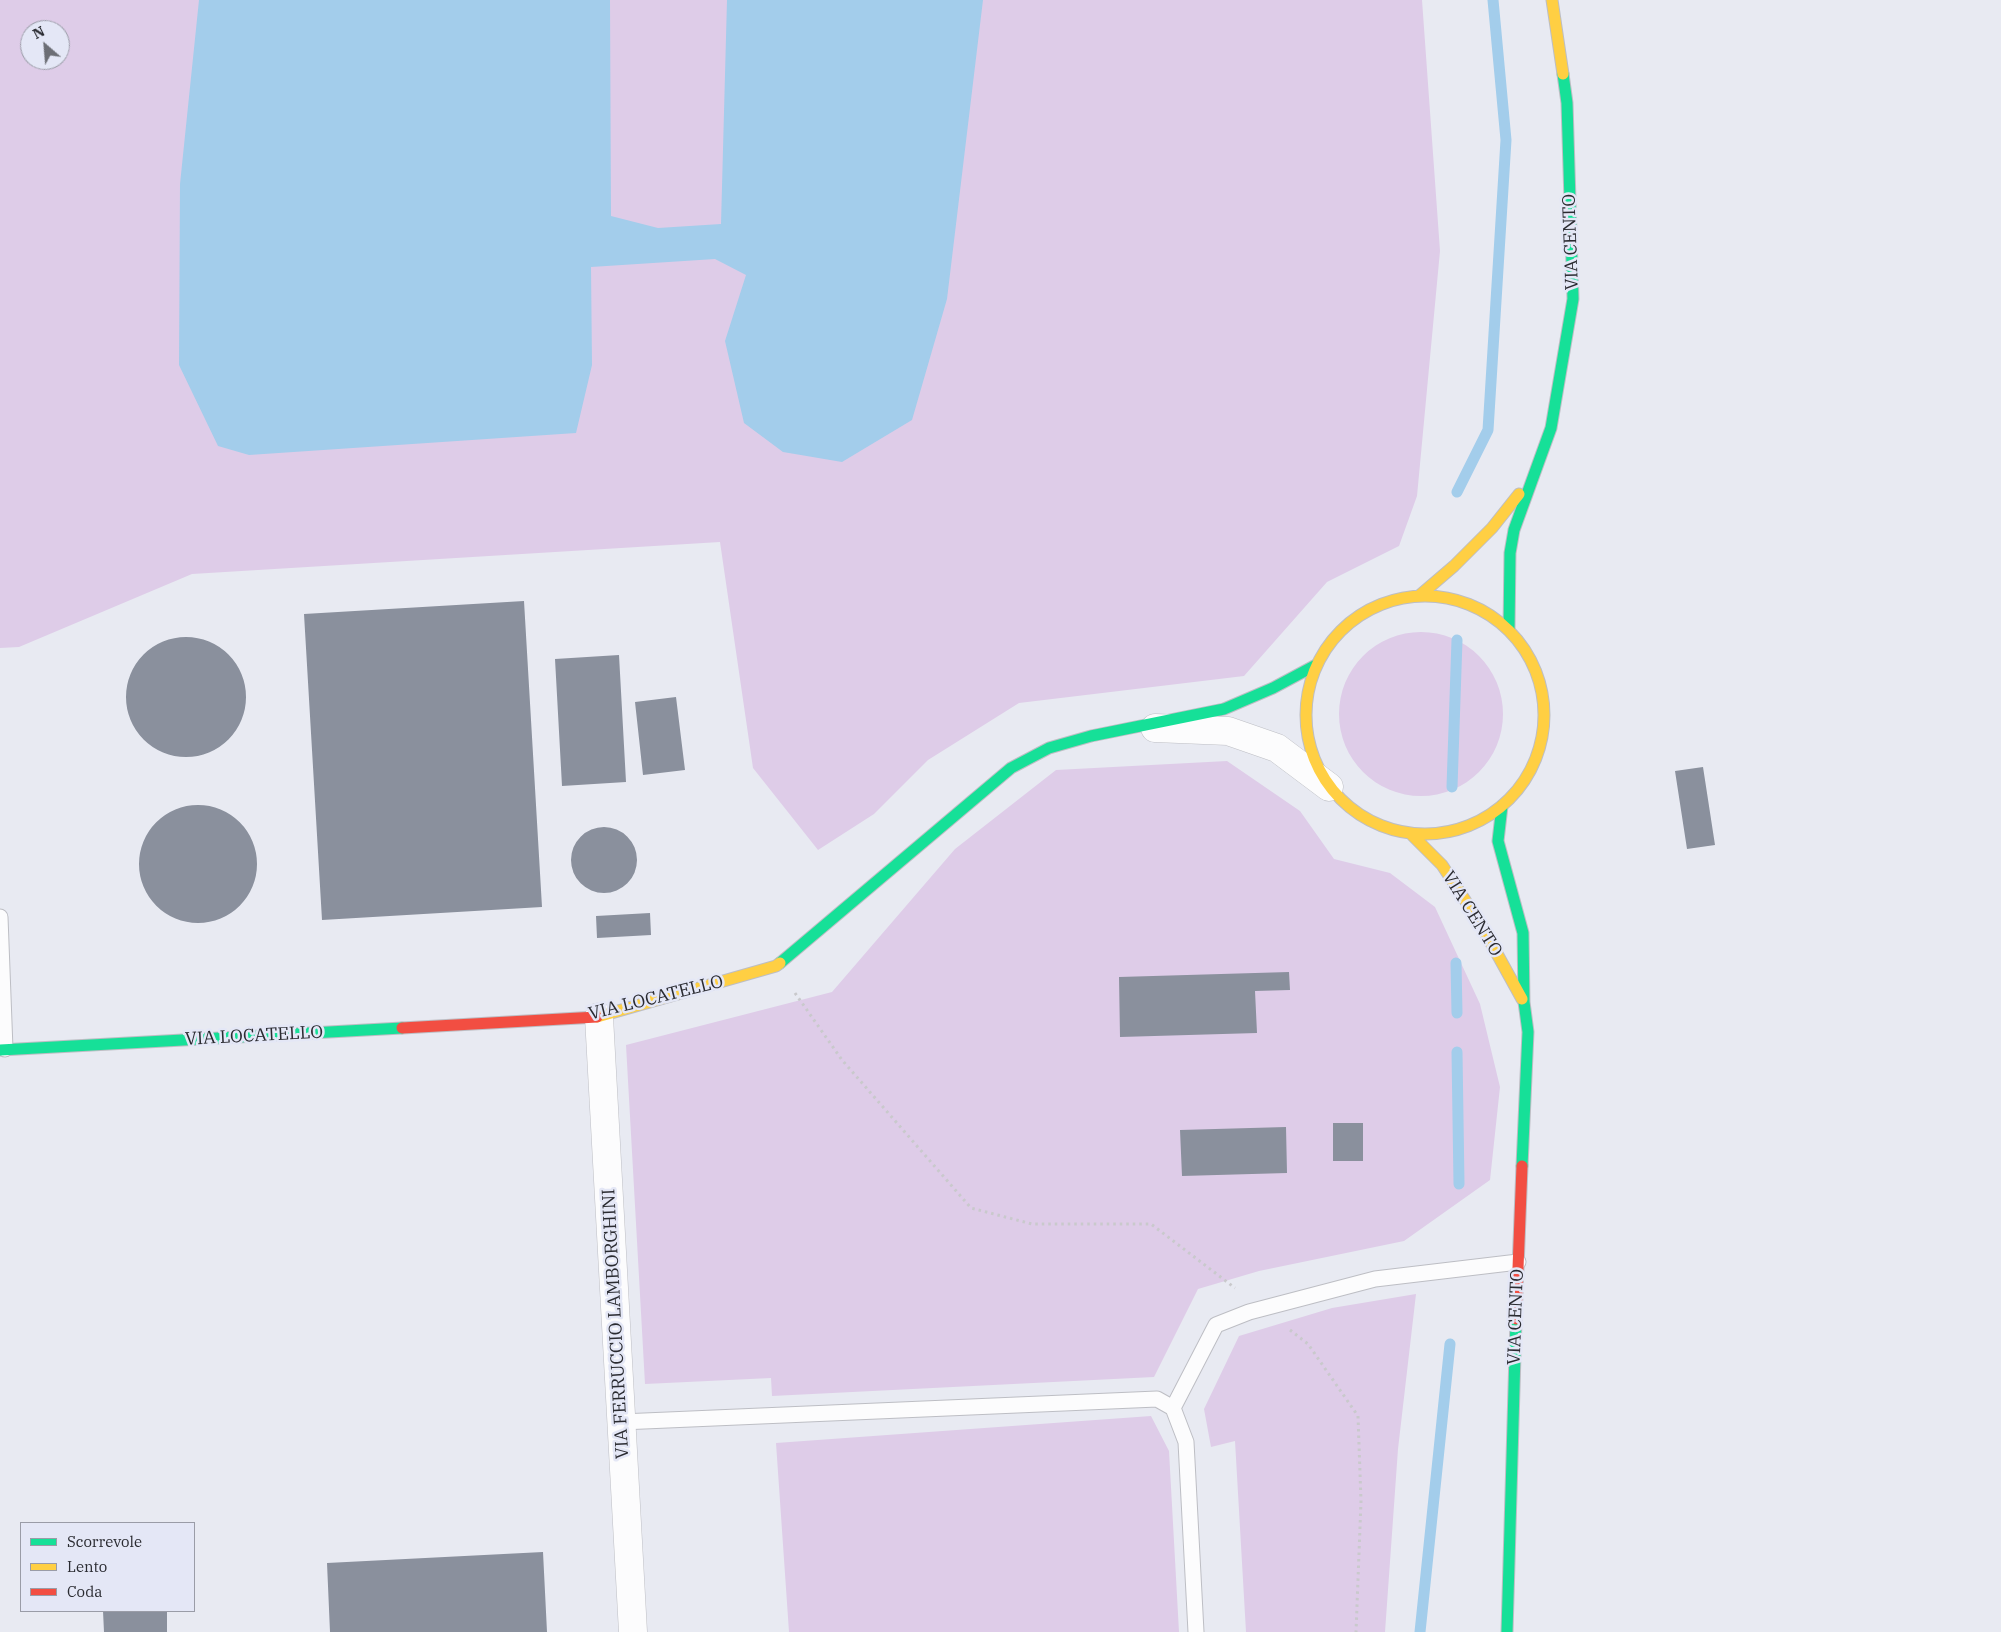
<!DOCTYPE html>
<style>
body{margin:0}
#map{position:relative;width:2001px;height:1632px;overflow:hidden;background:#e8eaf2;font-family:"IBM Plex Serif",serif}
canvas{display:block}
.legend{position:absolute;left:20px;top:1522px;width:175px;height:90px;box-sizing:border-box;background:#e4e7f6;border:1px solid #9a9ca7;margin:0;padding:6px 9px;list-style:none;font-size:15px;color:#2a2b31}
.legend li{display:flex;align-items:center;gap:10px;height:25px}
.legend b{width:25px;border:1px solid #9a9ca7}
.north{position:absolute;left:20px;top:20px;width:50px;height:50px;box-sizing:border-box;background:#e4e7f6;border:1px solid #9a9ca7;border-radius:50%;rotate:333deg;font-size:14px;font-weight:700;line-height:20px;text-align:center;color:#2a2b31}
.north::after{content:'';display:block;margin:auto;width:18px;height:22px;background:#6c6e75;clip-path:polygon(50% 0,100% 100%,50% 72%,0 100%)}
</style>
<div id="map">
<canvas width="2001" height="1632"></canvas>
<ul class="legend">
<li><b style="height:6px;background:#16e098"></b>Scorrevole</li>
<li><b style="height:6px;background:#ffcf43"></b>Lento</li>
<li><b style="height:6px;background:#f24e42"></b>Coda</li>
</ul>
<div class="north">N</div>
</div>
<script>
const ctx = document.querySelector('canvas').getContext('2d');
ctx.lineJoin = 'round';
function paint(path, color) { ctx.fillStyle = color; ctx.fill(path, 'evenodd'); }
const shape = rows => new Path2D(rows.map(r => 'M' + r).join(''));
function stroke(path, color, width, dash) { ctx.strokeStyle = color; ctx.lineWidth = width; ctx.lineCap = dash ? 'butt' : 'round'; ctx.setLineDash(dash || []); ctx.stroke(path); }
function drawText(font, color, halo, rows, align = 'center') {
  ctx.font = font + ' "IBM Plex Serif",serif'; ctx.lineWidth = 5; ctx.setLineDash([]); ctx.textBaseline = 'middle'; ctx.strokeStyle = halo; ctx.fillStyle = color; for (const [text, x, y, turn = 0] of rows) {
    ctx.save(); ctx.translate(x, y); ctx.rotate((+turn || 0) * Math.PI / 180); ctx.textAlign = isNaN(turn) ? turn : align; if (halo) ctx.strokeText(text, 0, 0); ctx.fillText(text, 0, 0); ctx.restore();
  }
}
const green = shape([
 [0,0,1422,0,1440,251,1417,496,1399,546,1327,582,1244,676,1019,703,928,760,874,814,818,850,753,768,720,542,192,574,19,647,0,648],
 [30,30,60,30,60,60,30,60],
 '1339 714a82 82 0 1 1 164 0a82 82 0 1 1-164 0Z',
 [1227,761,1300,811,1334,859,1390,873,1435,907,1480,1004,1500,1087,1490,1180,1404,1241,1259,1271,1198,1289,1154,1377,772,1396,771,1378,645,1384,626,1045,832,992,955,849,1056,770],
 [1416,1294,1398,1449,1385,1632,1246,1632,1235,1441,1211,1447,1204,1409,1239,1336,1332,1308],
 [1151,1416,1169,1451,1179,1632,789,1632,776,1443]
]);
const water = shape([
 [199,0,610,0,611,216,658,228,721,224,727,0,983,0,947,299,912,420,842,462,783,452,744,423,725,341,746,275,715,259,591,267,592,365,576,433,249,455,218,446,179,365,180,184]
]);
const stream = shape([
 [1457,492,1488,430,1506,140,1493,0],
 [1452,787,1457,640],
 [1456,963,1457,1013],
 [1457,1052,1459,1184],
 [1420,1632,1450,1344]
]);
const building = shape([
 [524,601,542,907,322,920,304,614],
 '126 697a60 60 0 1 1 120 0a60 60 0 1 1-120 0Z',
 [619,655,626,782,562,786,555,659],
 [676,697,685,770,643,775,635,702],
 [1703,767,1715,845,1687,849,1675,771],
 '139 864a59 59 0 1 1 118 0a59 59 0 1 1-118 0Z',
 '571 860a33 33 0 1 1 66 0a33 33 0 1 1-66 0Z',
 [650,913,651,935,597,938,596,916],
 [1289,972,1290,990,1255,991,1257,1033,1120,1037,1119,977],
 [1333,1123,1363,1123,1363,1161,1333,1161],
 [1286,1127,1287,1173,1182,1176,1180,1130],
 [543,1552,547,1632,330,1632,327,1563],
 [103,1611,167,1611,167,1632,104,1632]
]);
const path = shape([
 [795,993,842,1060,971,1208,1032,1224,1151,1224,1235,1288],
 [1290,1330,1308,1344,1358,1416,1361,1501,1356,1632]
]);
const lane = shape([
 [0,917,5,1049],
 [1173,1408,1216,1325,1249,1312,1375,1279,1518,1262],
 [621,1422,1157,1399,1173,1408,1186,1442,1196,1632]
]);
const street = shape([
 [1155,728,1228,731,1277,748,1329,787],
 [599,1017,633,1632]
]);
const fast = shape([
 [1509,630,1510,553,1514,530,1551,428,1573,299,1567,103,1563,74],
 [1502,806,1498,841,1523,933,1524,1002,1528,1032,1522,1166],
 [780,963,1011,768,1049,748,1091,736,1224,709,1273,688,1316,665],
 [0,1050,402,1028],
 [1507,1632,1516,1319]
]);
const slow = shape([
 [1552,0,1563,74],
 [1419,596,1454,566,1492,528,1519,494],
 '1306 715a119 119 0 1 1 238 0a119 119 0 1 1-238 0Z',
 [1411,834,1442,865,1480,923,1522,999],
 [597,1017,776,966,780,963]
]);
const jam = shape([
 [402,1028,597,1017],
 [1516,1319,1522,1166]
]);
const streetNames = [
 ["VIA CENTO",1571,242,-92],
 ["VIA CENTO",1472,914,58],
 ["VIA LOCATELLO",656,998,-14],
 ["VIA LOCATELLO",254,1036,-3],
 ["VIA CENTO",1516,1317,-88],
 ["VIA FERRUCCIO LAMBORGHINI",616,1324,-93]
];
paint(green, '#decce8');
paint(water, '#a3cdeb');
stroke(stream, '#a3cdeb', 11);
paint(building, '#8a909d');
stroke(lane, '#bdbec4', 17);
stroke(street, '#bdbec4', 29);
stroke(fast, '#bdbec4', 13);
stroke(slow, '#bdbec4', 13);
stroke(jam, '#bdbec4', 13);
stroke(path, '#c9c9cc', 3, [2.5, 4]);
stroke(lane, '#fcfcfd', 15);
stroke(street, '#fcfcfd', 28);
stroke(fast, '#16e098', 11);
stroke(slow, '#ffcf43', 11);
stroke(jam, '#f24e42', 11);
drawText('18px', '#2a2b31', '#e4e7f6', streetNames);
</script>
